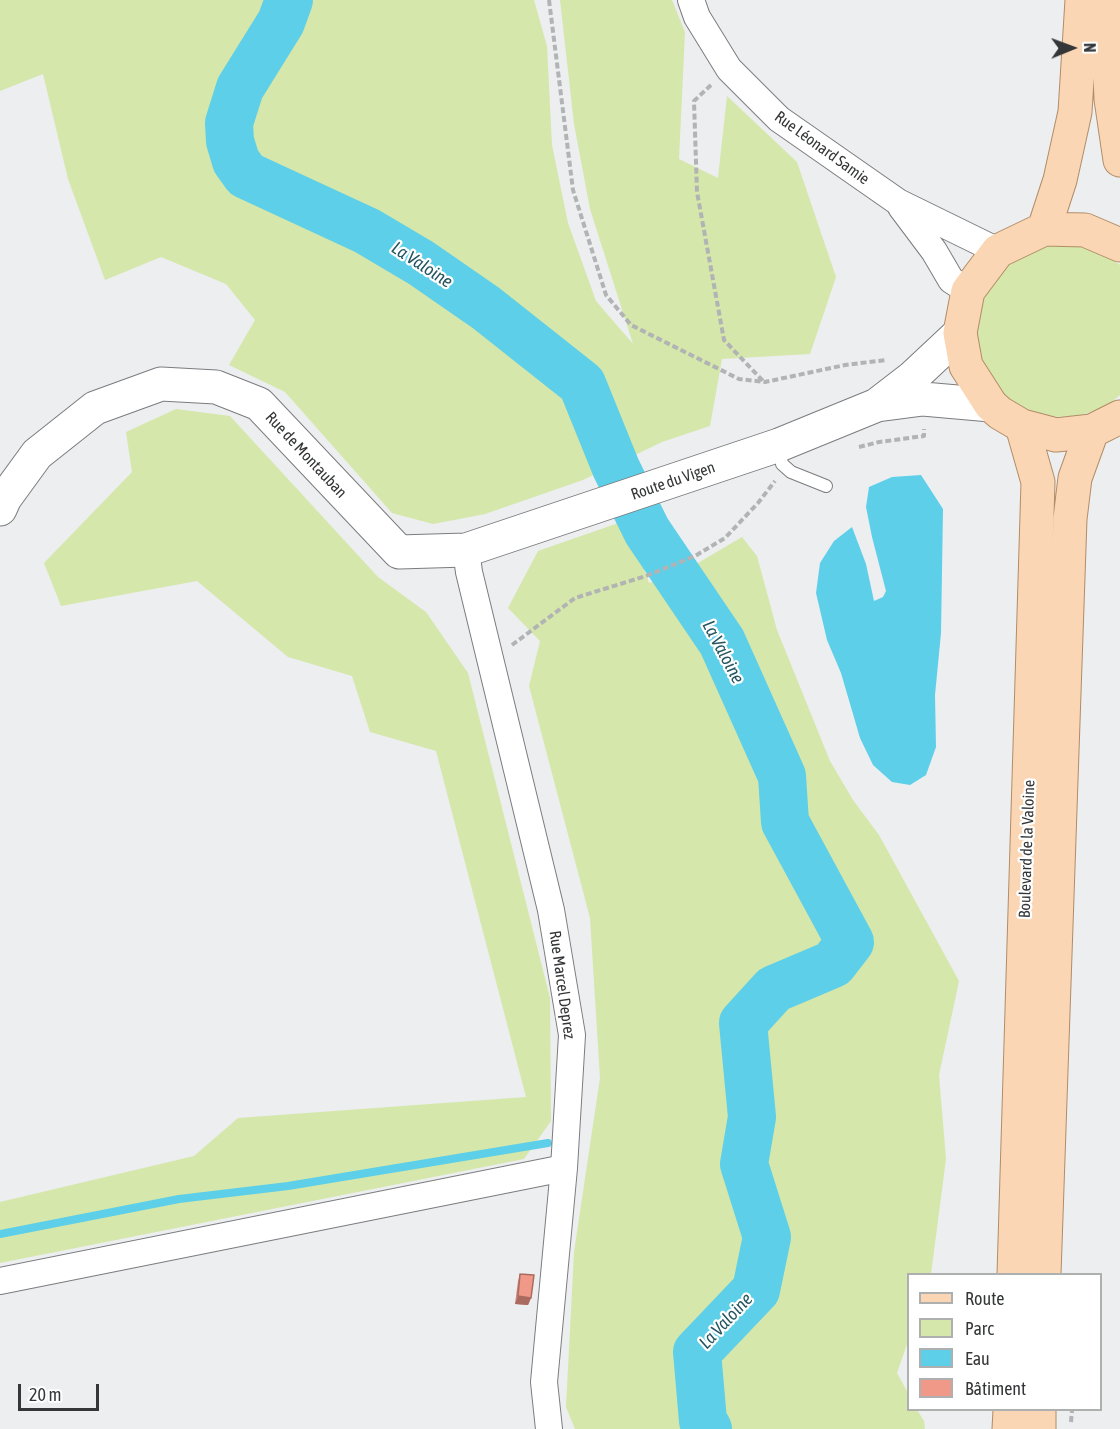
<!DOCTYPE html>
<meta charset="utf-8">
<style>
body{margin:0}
#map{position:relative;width:1120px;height:1429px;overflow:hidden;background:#eceef0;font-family:"Asap Condensed",sans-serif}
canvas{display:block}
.legend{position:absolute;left:907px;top:1273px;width:195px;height:138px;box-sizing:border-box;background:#fff;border:2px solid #aeafaf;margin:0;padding:8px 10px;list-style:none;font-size:18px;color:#353637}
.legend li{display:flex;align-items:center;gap:12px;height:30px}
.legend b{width:30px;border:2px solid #aeafaf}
.north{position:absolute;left:1042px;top:18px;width:60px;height:60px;-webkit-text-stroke:4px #fff;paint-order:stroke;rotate:89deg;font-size:16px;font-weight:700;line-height:24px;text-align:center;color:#353637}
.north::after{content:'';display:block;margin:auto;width:21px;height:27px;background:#353637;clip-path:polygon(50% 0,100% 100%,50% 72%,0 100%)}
.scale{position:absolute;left:18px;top:1384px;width:81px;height:27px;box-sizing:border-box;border:3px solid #353637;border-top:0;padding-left:8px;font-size:18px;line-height:21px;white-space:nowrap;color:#353637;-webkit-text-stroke:4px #fff;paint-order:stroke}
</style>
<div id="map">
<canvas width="1120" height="1429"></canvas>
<ul class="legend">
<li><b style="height:8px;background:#fad6b4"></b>Route</li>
<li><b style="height:16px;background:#d5e7aa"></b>Parc</li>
<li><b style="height:16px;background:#5dcfe9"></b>Eau</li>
<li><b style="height:16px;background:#f19989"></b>Bâtiment</li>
</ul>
<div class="north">N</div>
<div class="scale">20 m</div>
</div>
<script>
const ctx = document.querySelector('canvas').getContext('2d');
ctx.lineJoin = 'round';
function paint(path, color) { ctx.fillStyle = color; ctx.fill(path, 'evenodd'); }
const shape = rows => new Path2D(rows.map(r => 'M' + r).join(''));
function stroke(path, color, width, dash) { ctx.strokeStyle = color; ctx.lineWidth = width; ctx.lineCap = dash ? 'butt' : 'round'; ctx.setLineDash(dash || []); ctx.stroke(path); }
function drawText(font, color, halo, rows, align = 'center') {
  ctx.font = font + ' "Asap Condensed",sans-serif'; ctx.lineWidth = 4.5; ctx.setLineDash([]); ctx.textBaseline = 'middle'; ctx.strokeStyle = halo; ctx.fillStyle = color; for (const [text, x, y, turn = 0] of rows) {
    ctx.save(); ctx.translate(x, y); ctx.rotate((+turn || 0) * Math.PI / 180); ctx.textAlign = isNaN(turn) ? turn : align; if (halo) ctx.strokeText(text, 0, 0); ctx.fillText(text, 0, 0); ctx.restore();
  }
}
const green = shape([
 [0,0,534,0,547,46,552,145,568,223,596,301,633,344,590,209,574,124,560,0,672,0,685,32,679,159,718,178,727,96,797,162,836,277,810,354,722,359,710,426,662,442,583,480,485,514,433,524,392,513,285,392,229,365,255,320,226,284,161,257,105,280,68,179,43,74,0,91],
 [1058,242,1085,245,1110,257,1120,265,1120,395,1107,406,1079,416,1048,417,1020,407,996,388,980,362,975,335,978,307,989,282,1007,262,1031,248],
 [176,409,230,416,378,577,426,612,468,673,550,998,551,1121,524,1159,0,1263,0,1202,194,1156,238,1118,526,1097,436,751,370,732,352,676,288,657,197,581,61,606,44,563,132,472,126,432],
 [627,520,649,583,681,573,742,537,757,556,777,630,830,761,853,800,879,835,959,981,939,1075,946,1159,931,1274,908,1274,908,1341,897,1373,908,1393,908,1410,917,1410,924,1421,925,1429,575,1429,566,1407,574,1252,600,1078,590,918,529,686,540,641,508,608,538,551]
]);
const water = shape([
 [921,475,943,509,941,633,935,695,936,747,926,775,910,785,892,782,873,765,860,738,841,673,827,640,816,593,820,563,834,541,852,527,866,564,874,601,883,597,886,591,872,537,866,507,869,487,892,477]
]);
const stream = shape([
 [0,1234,179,1199,288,1186,548,1143]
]);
const river = shape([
 [289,0,281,22,240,88,229,123,230,141,236,161,246,175,367,231,421,263,486,308,582,384,616,468,647,531,722,642,782,776,785,822,850,942,833,964,774,989,743,1023,752,1117,744,1164,767,1237,756,1290,697,1352,703,1421,708,1429]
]);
const path = shape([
 [549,0,573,190,606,295,631,325,739,379,765,382,845,365,886,360],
 [711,85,694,101,697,192,724,340,764,382],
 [859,447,879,442,924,436,924,429],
 [512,645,575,598,646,576,695,556,725,538,758,503,775,481],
 [1071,1422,1072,1410]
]);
const lane = shape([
 [779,447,782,464,791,472,826,486]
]);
const street = shape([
 [691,0,697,17,729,69,779,119,898,202,998,251],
 [901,207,934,251,951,280,968,291],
 [466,550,469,572,551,910,572,1035,564,1168,544,1382,549,1429],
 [0,1281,564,1168]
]);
const secondary = shape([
 [878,404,913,377,960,333],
 [0,509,5,498,37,454,95,408,161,384,216,387,259,404,399,552,466,550,779,445,877,405,923,399,991,405]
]);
const primary = shape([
 [1107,0,1111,99,1120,160],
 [1044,229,1060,180,1075,112,1082,0],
 [1120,245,1085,230,1044,229,998,251,968,291,960,333,966,366,991,405,1000,413,1022,426,1056,435,1092,431,1120,417],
 [1014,1274,1038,482,1022,426],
 [1044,1274,1070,519,1075,478,1092,431],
 [1009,1429,1010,1410],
 [1039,1429,1039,1410]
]);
const wall = shape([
 [520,1274,531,1298,528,1305,515,1304,518,1281]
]);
const shadedWall = shape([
 [518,1296,531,1298,528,1305,515,1304]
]);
const building = shape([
 [520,1274,534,1275,531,1298,518,1296,520,1274]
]);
const streetNames = [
 ["Rue Léonard Samie",822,148,36],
 ["Rue de Montauban",306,455,47],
 ["Route du Vigen",673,481,-19],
 ["Boulevard de la Valoine",1027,849,-88],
 ["Rue Marcel Deprez",562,985,82]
];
const waterNames = [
 ["La Valoine",422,265,33],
 ["La Valoine",723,652,62],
 ["La Valoine",726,1321,-47]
];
paint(green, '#d5e7aa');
paint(water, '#5dcfe9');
stroke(stream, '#5dcfe9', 8);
stroke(river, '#5dcfe9', 48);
stroke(lane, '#7b7c7f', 14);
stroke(street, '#7b7c7f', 28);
stroke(secondary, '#7b7c7f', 35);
stroke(primary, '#b28c68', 35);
stroke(path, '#b1b3b5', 4, [6, 3]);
stroke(lane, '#fff', 12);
stroke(street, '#fff', 26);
stroke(secondary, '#fff', 33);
stroke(primary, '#fad6b4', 33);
paint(wall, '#cf8476');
paint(shadedWall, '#a96b60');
paint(building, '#f19989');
stroke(building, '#a96b60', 1.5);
drawText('16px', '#353637', '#fff', streetNames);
drawText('italic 18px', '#245560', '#fff', waterNames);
</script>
